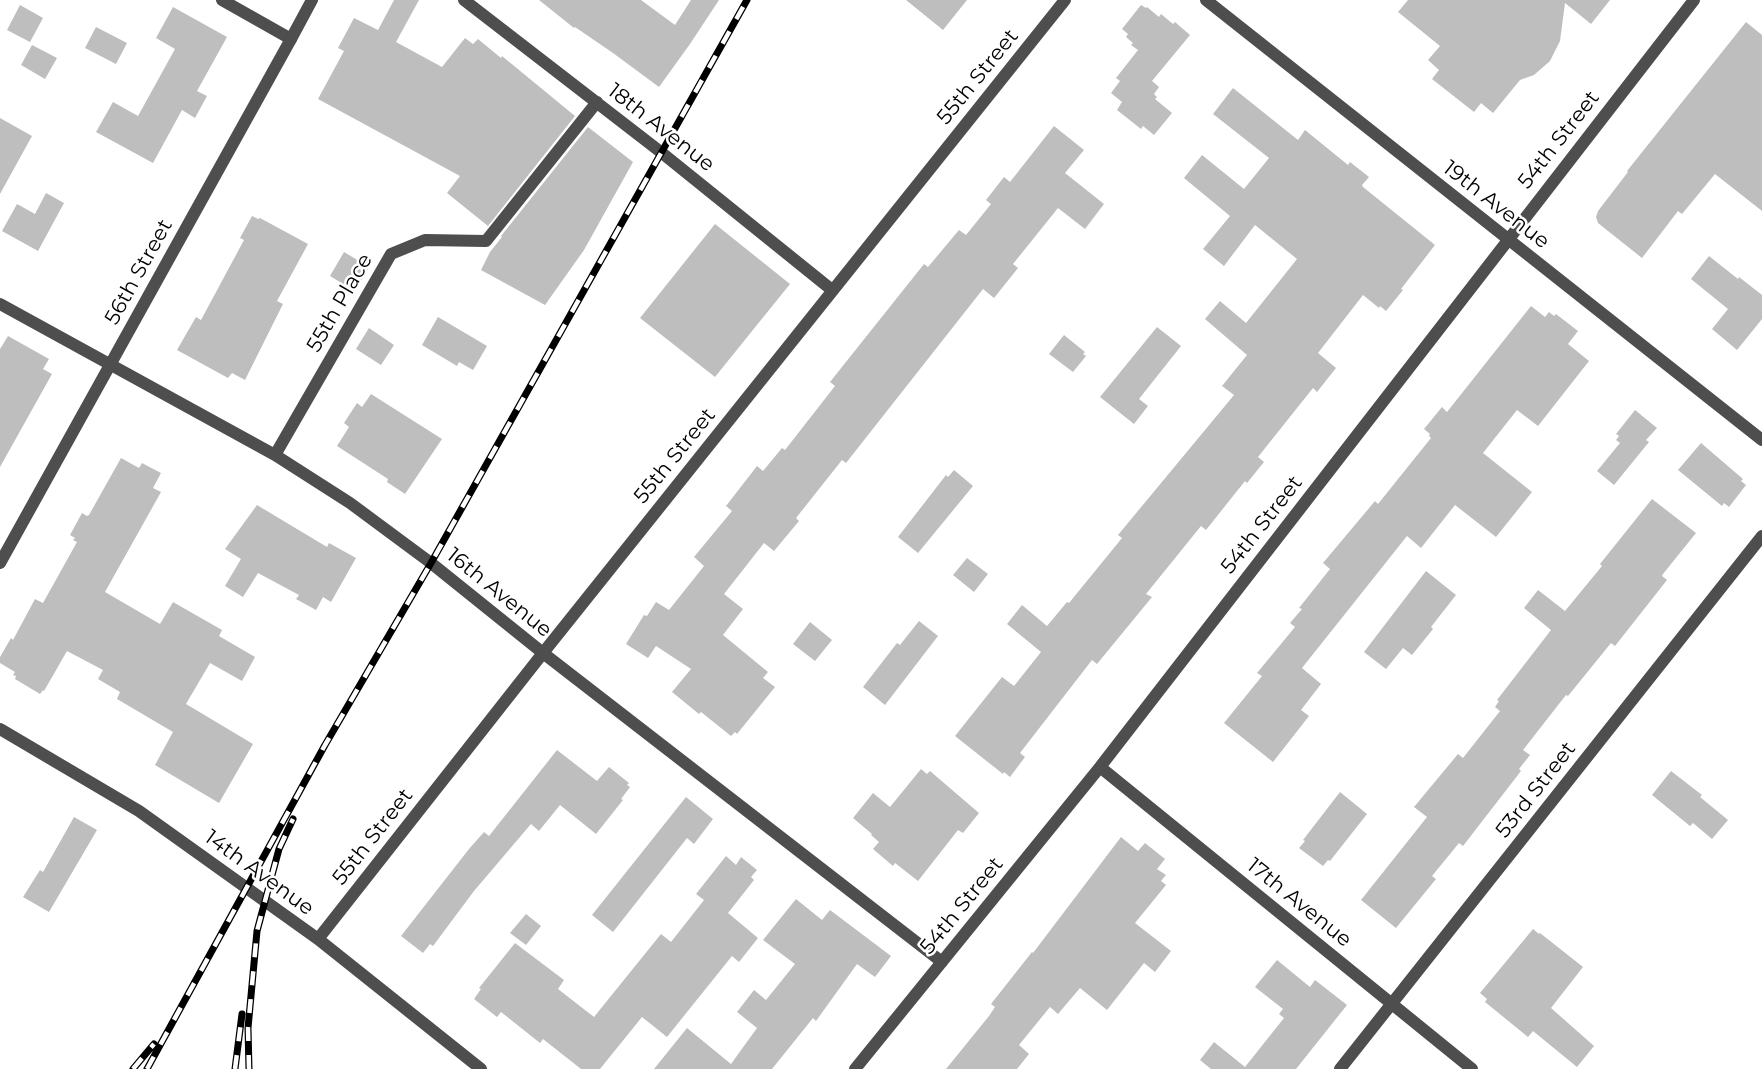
<!DOCTYPE html>
<style>
body{margin:0}
canvas{display:block;background:#fff}
</style>
<canvas width="1762" height="1069"></canvas>
<script>
const ctx = document.querySelector('canvas').getContext('2d');
ctx.lineJoin = 'round';
function paint(path, color) { ctx.fillStyle = color; ctx.fill(path, 'evenodd'); }
const shape = rows => new Path2D(rows.map(r => 'M' + r).join(''));
function stroke(path, color, width, dash) { ctx.strokeStyle = color; ctx.lineWidth = width; ctx.lineCap = dash ? 'butt' : 'round'; ctx.setLineDash(dash || []); ctx.stroke(path); }
function drawText(font, color, halo, rows, align = 'center') {
  ctx.font = font + ' Montserrat,sans-serif'; ctx.lineWidth = 5; ctx.setLineDash([]); ctx.textBaseline = 'middle'; ctx.strokeStyle = halo; ctx.fillStyle = color; for (const [text, x, y, turn = 0] of rows) {
    ctx.save(); ctx.translate(x, y); ctx.rotate((+turn || 0) * Math.PI / 180); ctx.textAlign = isNaN(turn) ? turn : align; if (halo) ctx.strokeText(text, 0, 0); ctx.fillText(text, 0, 0); ctx.restore();
  }
}
const building = shape([
 [394,0,419,0,396,42,442,67,465,38,473,44,478,39,501,58,502,56,575,116,488,226,447,193,460,176,318,99,344,51,338,48,354,18,378,30],
 [539,0,641,0,675,25,691,0,719,0,690,44,659,87,613,53,575,27,574,28],
 [906,0,967,0,943,30],
 [1408,0,1610,0,1591,24,1565,3,1560,41,1550,61,1534,75,1520,80,1493,113,1481,103,1474,112,1432,79,1439,70,1428,60,1440,46,1398,12],
 [20,5,43,18,30,42,7,30],
 [1141,5,1146,8,1147,7,1159,17,1161,14,1173,24,1175,22,1190,35,1152,81,1159,87,1154,94,1157,97,1155,99,1172,113,1154,135,1143,126,1141,129,1117,110,1122,102,1111,93,1120,81,1116,78,1138,50,1131,45,1133,43,1126,37,1128,34,1122,29],
 [173,7,227,37,197,91,207,96,195,118,182,110,153,163,96,132,113,102,138,116,175,49,156,38],
 [1746,22,1762,35,1762,211,1715,174,1682,214,1678,211,1642,258,1598,223,1596,217,1598,211,1628,172,1627,171],
 [96,27,127,43,116,64,85,48],
 [32,45,57,58,45,79,21,65],
 [1233,88,1298,140,1305,130,1348,165,1350,162,1369,177,1362,185,1363,187,1435,245,1401,289,1403,290,1386,311,1380,306,1379,308,1363,295,1318,353,1336,368,1317,392,1313,388,1258,457,1264,462,1247,483,1245,481,1206,530,1201,526,1146,594,1152,597,1097,664,1092,660,1020,753,1025,757,1010,777,1004,772,1003,774,955,736,1002,677,1014,686,1041,652,1007,624,1022,605,1047,626,1067,602,1069,603,1122,538,1118,535,1234,395,1222,386,1247,355,1205,319,1220,301,1246,323,1297,259,1255,225,1224,266,1203,249,1230,216,1184,178,1202,155,1244,189,1269,158,1213,114],
 [0,118,32,136,0,194],
 [1054,126,1084,150,1065,173,1104,204,1085,229,1058,208,1013,264,1018,268,994,298,983,289,846,463,842,460,796,518,799,521,774,551,764,543,724,594,743,609,723,635,768,672,763,678,775,687,737,734,735,732,731,736,701,712,699,714,672,692,691,669,656,646,648,658,626,644,644,615,647,616,656,602,669,610,704,566,694,557,732,511,726,506,757,466,763,471,782,448,785,450,835,386,830,382,924,264,928,267,959,230,966,235,991,204,986,200,1004,177,1010,182],
 [588,127,633,162,584,250,545,305,481,270,490,252,502,237,501,236],
 [46,193,64,203,38,251,2,231,17,204,35,214],
 [252,216,258,219,260,218,308,244,277,301,283,304,245,380,232,373,228,378,177,350,196,317,201,320,244,240,240,238],
 [715,224,790,284,715,377,640,318],
 [344,252,369,267,355,291,330,276],
 [1709,256,1738,279,1739,277,1762,295,1762,319,1737,350,1712,329,1728,309,1691,279],
 [1531,306,1545,317,1549,312,1554,316,1556,314,1578,331,1568,344,1589,361,1538,426,1517,410,1483,453,1532,492,1496,537,1455,505,1421,548,1407,536,1302,668,1321,684,1301,710,1309,716,1273,762,1224,723,1262,676,1257,673,1295,627,1290,623,1302,609,1299,608,1330,569,1323,563,1375,501,1378,504,1431,438,1429,436,1430,434,1424,429,1442,407,1447,412],
 [438,317,487,346,473,370,459,362,457,366,422,345],
 [1157,327,1181,346,1139,399,1148,406,1134,424,1100,397],
 [369,328,394,345,381,365,356,349],
 [1064,335,1085,352,1083,354,1086,356,1073,372,1049,354],
 [8,336,49,359,43,369,52,374,0,467,0,349],
 [371,394,442,439,405,494,387,482,388,479,337,446,349,427,344,423,357,403,362,407],
 [1635,410,1657,428,1646,440,1649,442,1614,485,1597,471,1620,443,1616,440,1619,436,1616,434],
 [1701,443,1743,479,1741,481,1746,485,1729,507,1724,503,1722,506,1678,470],
 [121,458,139,468,142,463,161,473,153,488,161,492,105,592,160,624,173,602,222,630,219,636,255,657,242,681,210,663,186,704,253,744,219,803,155,765,173,732,117,699,120,692,98,679,103,670,67,651,44,691,43,690,40,694,15,679,16,676,13,675,15,672,0,663,0,657,11,638,13,640,35,599,43,603,77,542,73,540,75,538,70,535,82,513,87,516,89,515],
 [954,470,973,486,918,553,898,537,946,475,948,477],
 [1652,499,1696,533,1663,574,1662,576,1667,580,1615,646,1611,643,1568,696,1566,695,1523,750,1530,755,1519,769,1521,771,1463,846,1459,843,1432,876,1436,879,1396,928,1361,900,1427,817,1414,807,1458,754,1463,758,1500,711,1495,707,1499,701,1497,700,1551,630,1524,608,1538,590,1565,611,1602,566,1600,564],
 [257,505,327,547,329,543,356,558,331,602,323,597,316,610,296,599,299,595,258,573,243,597,225,586,241,559,225,549],
 [967,558,988,574,974,592,953,575],
 [1426,571,1456,595,1431,627,1433,629,1412,655,1403,648,1386,669,1364,652],
 [919,621,938,636,885,705,863,687,897,643,900,645],
 [810,622,832,640,815,661,793,644],
 [557,750,597,781,609,767,629,783,627,785,630,787,621,799,623,800,596,834,560,805,539,831,531,824,474,891,433,946,430,944,423,953,401,936,469,849,484,832,489,836],
 [921,769,927,774,930,771,979,813,963,833,958,830,918,881,895,863,893,866,873,849,879,842,871,835,872,834,853,818,873,793,890,807],
 [1671,771,1702,795,1700,797,1728,820,1712,839,1693,823,1690,826,1652,795],
 [1340,792,1367,814,1330,861,1328,860,1323,866,1299,848,1305,841,1303,840],
 [686,797,713,819,694,844,687,838,613,932,592,915],
 [74,817,97,830,49,912,23,897,40,870,43,872],
 [1121,837,1138,851,1145,843,1165,859,1157,869,1166,875,1161,881,1166,885,1135,923,1171,951,1155,972,1144,963,1107,1010,1080,988,1058,1014,1050,1007,1019,1045,1029,1054,1017,1069,946,1069,989,1016,995,1007,991,1004,1032,952,1033,953],
 [726,856,736,865,741,857,757,870,751,877,754,880,728,913,758,938,739,962,732,956,667,1037,642,1017,600,1069,581,1069,543,1039,540,1043,501,1012,497,1017,474,999,481,989,479,988,515,943,564,980,558,989,594,1017,661,934,671,942,704,900,696,894],
 [796,899,822,920,830,910,891,956,875,977,857,964,816,1021,813,1018,772,1069,654,1069,687,1028,731,1064,757,1028,737,1012,754,990,766,1000,795,964,763,940],
 [526,914,541,926,526,945,510,933],
 [1533,929,1539,934,1540,933,1583,967,1551,1008,1594,1046,1577,1067,1533,1031,1528,1037,1485,1002,1487,999,1480,993],
 [1277,960,1310,987,1315,980,1347,1005,1296,1069,1211,1069,1200,1060,1214,1042,1245,1067,1284,1018,1279,1014,1283,1009,1255,987]
]);
const minor = shape([
 [222,0,291,39],
 [464,0,662,153,832,290],
 [1206,0,1762,440],
 [0,304,275,455,350,503,431,563,543,653,942,962],
 [275,455,391,254,425,240,486,241,597,102],
 [0,729,139,811,318,939,481,1069],
 [1100,767,1472,1069],
 [318,939,543,653,1065,0],
 [855,1069,1100,767,1694,0],
 [1340,1069,1762,536]
]);
const tertiary = shape([
 [0,563,291,39,312,0]
]);
const rail = shape([
 [133,1069,154,1044],
 [147,1069,325,745,431,563,747,0],
 [235,1069,242,1014],
 [249,1069,248,1028,257,931,279,849,293,819]
]);
const streetNames = [
 ["55th Street",978,77,-51],
 ["18th Avenue",661,128,38],
 ["54th Street",1559,140,-52],
 ["19th Avenue",1496,205,38],
 ["56th Street",139,272,-61],
 ["55th Place",340,303,-60],
 ["55th Street",675,456,-51],
 ["54th Street",1262,525,-52],
 ["16th Avenue",499,593,39],
 ["53rd Street",1536,790,-52],
 ["55th Street",373,837,-52],
 ["14th Avenue",259,873,36],
 ["17th Avenue",1299,903,39],
 ["54th Street",962,906,-51]
];
paint(building, '#bebebe');
stroke(minor, '#4e4e4e', 12);
stroke(tertiary, '#4e4e4e', 12);
stroke(rail, '#000', 7);
stroke(rail, '#fff', 4.5, [14]);
drawText('21px', '#000', '#fff', streetNames);
</script>
